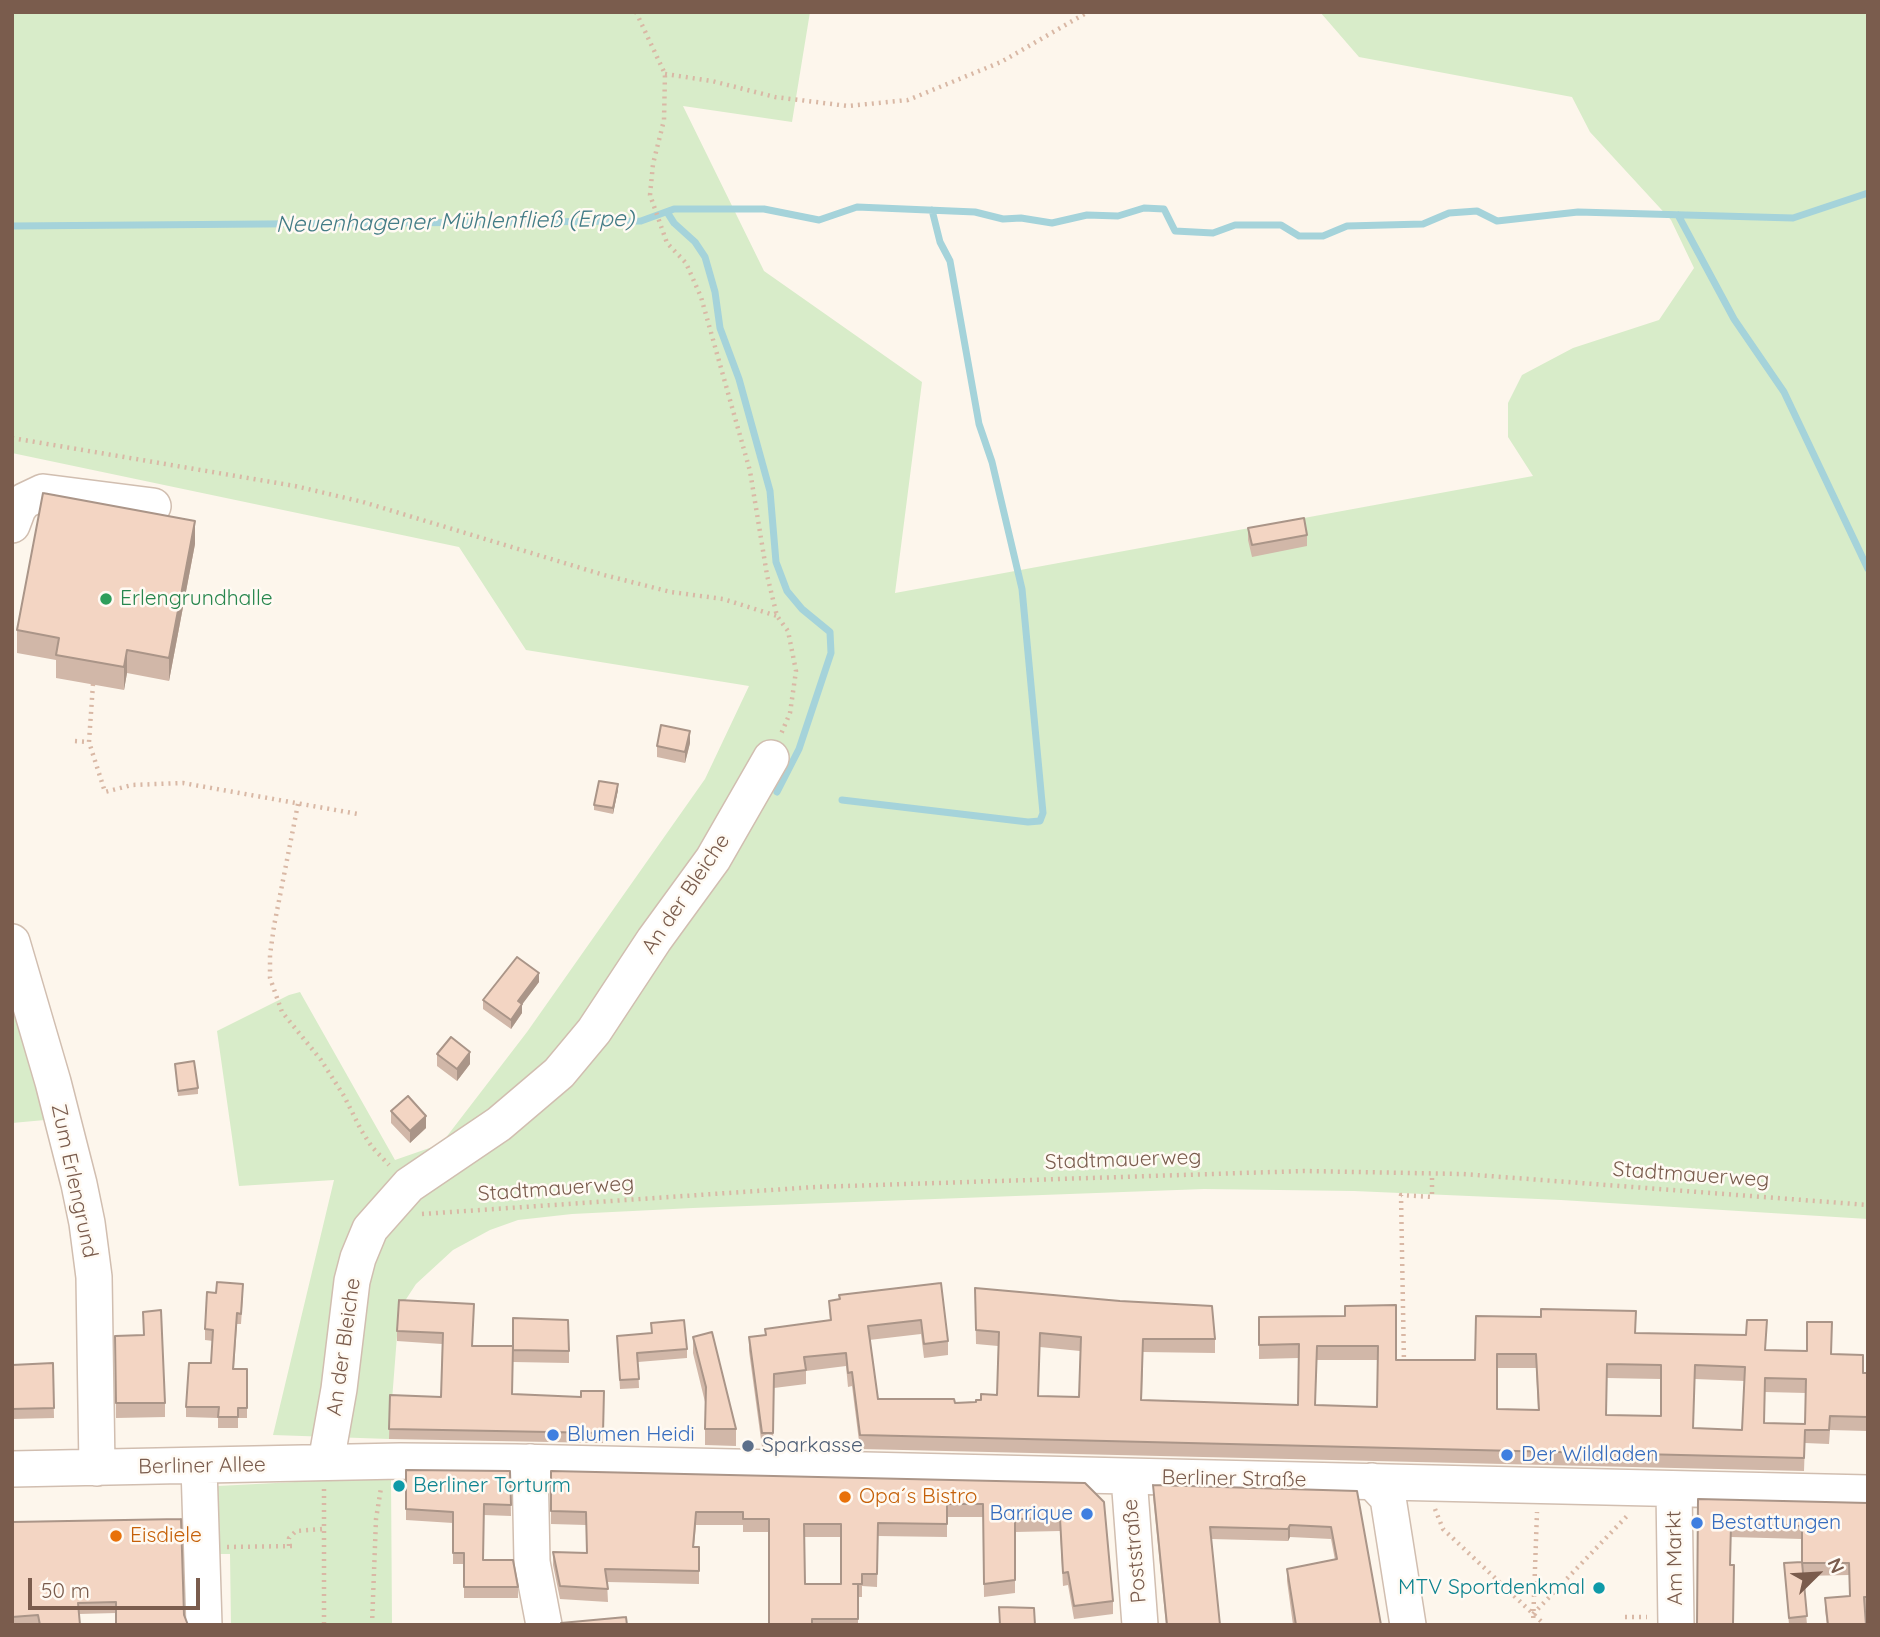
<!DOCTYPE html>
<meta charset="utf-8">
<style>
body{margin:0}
#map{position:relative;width:1880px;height:1637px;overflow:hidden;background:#fdf6ec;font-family:Quicksand,sans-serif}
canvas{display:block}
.frame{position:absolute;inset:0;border:14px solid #7a5c4d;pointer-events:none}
.north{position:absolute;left:1782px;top:1539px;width:70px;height:70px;-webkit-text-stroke:5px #fffaf3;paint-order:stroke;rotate:66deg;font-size:19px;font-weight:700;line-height:28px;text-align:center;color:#7a5c4d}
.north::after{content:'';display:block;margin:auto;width:24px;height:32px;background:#7a5c4d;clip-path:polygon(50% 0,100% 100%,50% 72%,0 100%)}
.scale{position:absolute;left:28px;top:1578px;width:172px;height:32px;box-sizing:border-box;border:4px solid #7a5c4d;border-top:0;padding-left:9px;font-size:21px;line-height:24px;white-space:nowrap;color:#7a5c4d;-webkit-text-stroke:5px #fffaf3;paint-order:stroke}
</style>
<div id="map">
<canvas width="1880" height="1637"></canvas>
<div class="frame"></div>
<div class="north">N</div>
<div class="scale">50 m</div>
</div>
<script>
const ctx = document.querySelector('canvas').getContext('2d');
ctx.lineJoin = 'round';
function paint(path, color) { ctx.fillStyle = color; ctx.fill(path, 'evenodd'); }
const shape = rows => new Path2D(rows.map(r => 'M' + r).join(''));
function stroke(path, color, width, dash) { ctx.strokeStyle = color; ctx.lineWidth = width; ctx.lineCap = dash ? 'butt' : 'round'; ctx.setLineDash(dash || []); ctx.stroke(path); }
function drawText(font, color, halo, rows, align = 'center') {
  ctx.font = font + ' Quicksand,sans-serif'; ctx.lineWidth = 5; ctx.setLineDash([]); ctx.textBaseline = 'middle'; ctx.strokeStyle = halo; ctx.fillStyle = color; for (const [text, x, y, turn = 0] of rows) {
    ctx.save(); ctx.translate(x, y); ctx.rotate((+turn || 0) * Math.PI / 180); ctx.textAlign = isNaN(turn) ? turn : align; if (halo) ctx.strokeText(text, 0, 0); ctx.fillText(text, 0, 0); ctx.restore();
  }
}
const green = shape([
 [12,12,810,12,792,122,683,106,764,271,922,382,895,593,1533,476,1508,437,1508,403,1522,375,1573,348,1659,320,1694,268,1671,220,1590,132,1572,97,1359,57,1320,12,1868,12,1868,1219,1561,1200,1354,1191,1204,1189,693,1208,572,1214,518,1220,490,1230,453,1250,416,1284,399,1310,389,1439,273,1435,334,1180,239,1186,217,1031,289,995,300,992,395,1160,441,1144,527,1032,705,779,749,686,526,650,459,547,12,453],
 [12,994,45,1120,12,1123],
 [391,1477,392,1625,231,1625,230,1554,212,1554,211,1495,218,1486]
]);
const stream = shape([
 [667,212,674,223,695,242,705,257,715,292,720,328,739,379,770,491,776,562,787,591,802,609,830,632,831,653,799,749,777,792],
 [1678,215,1734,319,1784,392,1868,569],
 [12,226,641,221,674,209,764,209,819,220,857,207,975,212,1003,219,1021,218,1052,223,1087,215,1118,216,1144,208,1164,209,1175,231,1213,233,1235,225,1281,225,1299,236,1323,236,1347,226,1423,224,1449,213,1477,211,1497,221,1578,212,1793,218,1868,193],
 [842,800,1028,822,1040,821,1043,813,1022,589,992,462,979,424,950,261,940,242,932,210]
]);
const path = shape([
 [636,12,665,74,664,120,653,164,650,195,667,243,686,263,701,297,750,471,767,575,777,616,788,631,796,671,790,713,781,734],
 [665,74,712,81,775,97,848,106,908,100,1001,62,1088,12],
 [12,438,295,486,363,502,604,575,671,592,723,599,777,616],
 [93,684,89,742,105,792,132,785,183,783,358,814],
 [75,741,89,742],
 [298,804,274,926,270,955,270,978,282,1012,321,1060,344,1096,361,1130,372,1147,389,1165],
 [422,1214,815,1187,1304,1171,1463,1174,1868,1205],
 [1404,1364,1401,1195,1432,1197,1432,1173],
 [324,1489,324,1625],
 [1435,1509,1443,1529,1545,1625],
 [289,1546,289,1538,296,1531,323,1529],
 [227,1547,295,1546],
 [1533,1614,1627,1516],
 [1625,1617,1647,1617],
 [372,1625,376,1519,381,1488],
 [1533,1625,1537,1512]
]);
const minor = shape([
 [12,525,18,509,24,501,43,492,153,506],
 [12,942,53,1082,79,1184,87,1223,94,1277,97,1468],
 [326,1462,339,1389,352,1281,358,1258,370,1229,409,1185,499,1124,559,1073,594,1031,654,940,713,859,771,758],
 [530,1462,532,1562,544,1625],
 [199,1467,204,1625],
 [12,1469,400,1461,516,1462,1868,1493],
 [1129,1477,1140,1625],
 [1372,1481,1388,1498,1408,1625],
 [1674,1490,1676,1625]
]);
const wall = shape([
 [1248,528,1307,535,1307,546,1252,557,1248,540],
 [195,544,169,681,127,673,124,690,56,678,56,660,17,653,17,630],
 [690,743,685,763,657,757,657,746],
 [618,790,613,814,594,810,594,805],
 [539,982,522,1004,522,1013,511,1029,483,1009,483,1000],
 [437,1054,470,1064,457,1081,437,1066],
 [175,1064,198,1088,198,1094,178,1096],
 [391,1111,426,1128,410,1143,391,1123],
 [941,1283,948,1341,948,1355,924,1358,921,1334,869,1340,878,1399,955,1403,976,1402,997,1395,998,1346,976,1344,975,1288,1215,1339,1215,1353,1143,1352,1142,1400,1298,1405,1299,1358,1259,1359,1259,1317,1345,1316,1396,1360,1475,1360,1476,1316,1635,1333,1766,1350,1832,1354,1863,1373,1868,1373,1868,1431,1830,1430,1829,1444,1805,1443,1804,1471,860,1449,852,1386,848,1387,846,1366,806,1371,806,1384,774,1388,773,1447,762,1447,749,1351,749,1337,765,1335,765,1329,830,1321,829,1301,839,1300,839,1295],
 [1040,1347,1080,1351,1079,1397,1038,1396],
 [1317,1360,1378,1360,1377,1407,1315,1405],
 [1497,1368,1536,1368,1538,1410,1497,1409],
 [1607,1378,1661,1379,1661,1416,1606,1415],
 [1695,1379,1745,1381,1742,1430,1693,1428],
 [1765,1392,1806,1393,1805,1424,1764,1423],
 [243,1295,241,1324,237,1324,234,1369,247,1369,247,1418,238,1418,238,1428,218,1428,218,1418,186,1417,186,1407,211,1363,213,1341,205,1340,205,1329],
 [474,1304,472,1346,569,1351,569,1363,513,1362,512,1394,581,1397,604,1391,603,1443,389,1439,390,1395,441,1397,442,1344,397,1341,397,1331],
 [143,1312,165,1403,165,1417,116,1418,115,1336,144,1335],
 [651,1323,687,1349,687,1358,638,1362,639,1388,620,1389,617,1336,651,1333],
 [693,1337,736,1429,736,1446,705,1445,705,1402,693,1353],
 [53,1363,54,1418,12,1419,12,1365],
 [406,1470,510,1471,511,1516,484,1515,483,1560,518,1587,518,1598,464,1598,464,1564,453,1564,453,1523,406,1520],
 [551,1471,1085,1483,1113,1601,1113,1614,1074,1619,1068,1585,1063,1586,1060,1531,1015,1532,1015,1593,984,1597,983,1517,947,1517,947,1537,878,1536,877,1587,862,1586,862,1597,858,1597,858,1625,769,1625,769,1532,743,1532,743,1525,696,1525,694,1547,699,1547,699,1584,607,1582,608,1602,560,1599,553,1565,553,1552,587,1553,586,1525,551,1524],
 [804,1537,841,1537,841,1584,805,1584],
 [1153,1485,1357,1491,1381,1625,1293,1625,1287,1581,1287,1569,1335,1560,1331,1539,1290,1537,1288,1541,1211,1539,1220,1625,1166,1625,1153,1497],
 [1698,1499,1868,1503,1868,1610,1865,1610,1866,1625,1827,1625,1825,1610,1825,1598,1850,1596,1849,1575,1803,1576,1807,1625,1789,1625,1784,1563,1802,1562,1802,1539,1731,1537,1731,1565,1734,1625],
 [181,1519,116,1613,79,1614,80,1625,12,1625,12,1522]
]);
const shadedWall = shape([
 [195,521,195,544,169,681,169,658],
 [127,650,127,673,124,690,124,667],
 [690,731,690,743,685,763,685,752],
 [618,784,618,790,613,814,613,808],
 [539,973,539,982,518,1010,518,1001],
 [522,1004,522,1013,511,1029,511,1020],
 [470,1052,470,1064,457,1081,457,1069],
 [426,1116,426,1128,410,1143,410,1131],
 [1290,1525,1290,1537,1288,1541,1288,1529]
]);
const building = shape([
 [43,493,195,521,169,658,127,650,124,667,56,655,59,638,17,630,43,493],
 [1304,518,1307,535,1252,545,1248,528,1304,518],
 [661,725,690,731,685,752,657,746,661,725],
 [599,781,618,784,613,808,594,805,599,781],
 [517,957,539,973,518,1001,522,1004,511,1020,483,1000,517,957],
 [451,1037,470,1052,457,1069,437,1054,451,1037],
 [194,1061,198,1088,178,1091,175,1064,194,1061],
 [408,1096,426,1116,410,1131,391,1111,408,1096],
 [217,1282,243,1284,241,1314,237,1313,233,1369,247,1369,247,1408,238,1408,238,1417,218,1417,219,1407,186,1407,189,1363,211,1363,213,1330,205,1329,207,1292,216,1293,217,1282],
 [941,1283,948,1341,924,1344,921,1320,868,1326,878,1399,954,1399,955,1403,976,1402,976,1400,981,1400,981,1394,997,1395,999,1332,976,1330,975,1288,1120,1301,1212,1306,1215,1339,1143,1339,1141,1400,1298,1405,1299,1344,1259,1345,1259,1317,1345,1316,1345,1306,1396,1305,1396,1360,1475,1360,1476,1316,1541,1317,1541,1309,1636,1311,1635,1333,1746,1335,1747,1320,1767,1320,1765,1350,1807,1351,1807,1322,1832,1322,1831,1354,1863,1355,1863,1373,1868,1373,1868,1417,1830,1416,1829,1430,1805,1430,1804,1458,860,1435,852,1372,848,1373,846,1353,804,1357,806,1370,774,1374,773,1433,762,1433,749,1337,766,1335,765,1329,831,1320,829,1301,840,1299,839,1295,941,1283],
 [1040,1333,1081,1337,1079,1397,1038,1396,1040,1333],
 [1317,1346,1378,1346,1377,1407,1315,1405,1317,1346],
 [1497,1354,1536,1354,1539,1410,1497,1409,1497,1354],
 [1607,1364,1661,1365,1661,1416,1606,1415,1607,1364],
 [1695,1365,1745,1367,1742,1430,1693,1428,1695,1365],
 [1765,1378,1806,1379,1805,1424,1764,1423,1765,1378],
 [399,1300,474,1304,472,1346,513,1346,512,1394,581,1397,581,1391,604,1391,603,1433,389,1429,390,1395,441,1397,443,1333,397,1331,399,1300],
 [161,1310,165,1403,116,1403,115,1336,144,1335,143,1312,161,1310],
 [513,1318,568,1320,569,1351,513,1350,513,1318],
 [684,1320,687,1349,637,1353,639,1379,620,1380,617,1336,652,1333,651,1323,684,1320],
 [712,1332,736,1429,705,1429,706,1387,693,1337,712,1332],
 [53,1363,54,1408,12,1409,12,1365,53,1363],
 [406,1470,510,1471,511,1505,484,1504,483,1560,513,1560,518,1587,464,1587,464,1553,453,1553,453,1512,406,1509,406,1470],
 [551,1471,1085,1483,1104,1502,1113,1601,1074,1606,1068,1572,1063,1573,1060,1518,1015,1519,1015,1580,984,1584,983,1504,947,1504,947,1524,878,1523,877,1574,862,1574,862,1584,853,1584,858,1584,858,1619,812,1619,812,1625,769,1625,769,1519,743,1519,743,1512,696,1512,693,1547,699,1547,699,1571,605,1569,608,1589,560,1586,553,1552,587,1553,586,1512,551,1511,551,1471],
 [804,1524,841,1524,841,1584,805,1584,804,1524],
 [1153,1485,1357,1491,1381,1625,1296,1625,1287,1569,1337,1559,1331,1527,1290,1525,1288,1529,1210,1527,1220,1625,1167,1625,1153,1485],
 [1698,1499,1868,1503,1868,1597,1864,1597,1866,1625,1828,1625,1825,1598,1850,1596,1849,1563,1802,1563,1802,1526,1731,1524,1730,1565,1734,1565,1733,1625,1697,1625,1698,1499],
 [181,1519,184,1615,188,1625,116,1625,116,1602,78,1603,80,1625,40,1625,38,1615,12,1617,12,1522,181,1519],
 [1802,1562,1807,1616,1789,1618,1784,1563,1802,1562],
 [999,1607,1034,1608,1035,1625,1000,1625,999,1607],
 [626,1617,627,1625,560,1625,561,1623,626,1617]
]);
const markers = [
 [106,599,7,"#2e9e5b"],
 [553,1435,7,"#3f7fe0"],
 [748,1446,7,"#5c6f8a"],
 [1507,1455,7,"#3f7fe0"],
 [399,1486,7,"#0f9aa8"],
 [845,1497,7,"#e8710a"],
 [1087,1514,7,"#3f7fe0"],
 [1697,1523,7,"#3f7fe0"],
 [116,1536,7,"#e8710a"],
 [1599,1588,7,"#0f9aa8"]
];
const leisureNames = [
 ["Erlengrundhalle",120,599]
];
const streetNames = [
 ["An der Bleiche",686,894,-56],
 ["Stadtmauerweg",1123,1160,-2],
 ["Stadtmauerweg",1691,1175,4],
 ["Zum Erlengrund",74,1181,78],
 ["Stadtmauerweg",556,1189,-4],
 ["An der Bleiche",344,1347,-82],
 ["Berliner Allee",202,1466,-1],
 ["Berliner Straße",1234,1479,1],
 ["Poststraße",1135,1551,-95],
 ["Am Markt",1675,1558,-91]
];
const shopNames = [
 ["Blumen Heidi",567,1435],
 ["Der Wildladen",1521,1455],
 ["Barrique",1073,1514,"right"],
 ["Bestattungen",1711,1523]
];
const serviceNames = [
 ["Sparkasse",762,1446]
];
const cultureNames = [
 ["Berliner Torturm",413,1486],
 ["MTV Sportdenkmal",1585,1588,"right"]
];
const foodNames = [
 ["Opa´s Bistro",859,1497],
 ["Eisdiele",130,1536]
];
const waterNames = [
 ["Neuenhagener Mühlenfließ (Erpe)",455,222,-1]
];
paint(green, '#d8ecc9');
stroke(stream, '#a5d3da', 7);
stroke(minor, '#d1beb0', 38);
stroke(path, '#d9b8a5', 4.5, [2, 5]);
stroke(minor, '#fff', 35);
paint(wall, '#d1b7a8');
paint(shadedWall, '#aa9588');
paint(building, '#f3d5c3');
stroke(building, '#aa9588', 2);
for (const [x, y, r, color] of markers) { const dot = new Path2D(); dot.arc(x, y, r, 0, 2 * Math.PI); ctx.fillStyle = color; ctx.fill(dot); stroke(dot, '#fffaf3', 2.5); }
drawText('21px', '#27864d', '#fffaf3', leisureNames, 'left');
drawText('21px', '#7a5c4d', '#fffaf3', streetNames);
drawText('21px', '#366cbe', '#fffaf3', shopNames, 'left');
drawText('21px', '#4e5e75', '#fffaf3', serviceNames, 'left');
drawText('21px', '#0d838f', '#fffaf3', cultureNames, 'left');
drawText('21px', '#c56008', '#fffaf3', foodNames, 'left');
drawText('italic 23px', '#437c86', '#fffaf3', waterNames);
</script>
